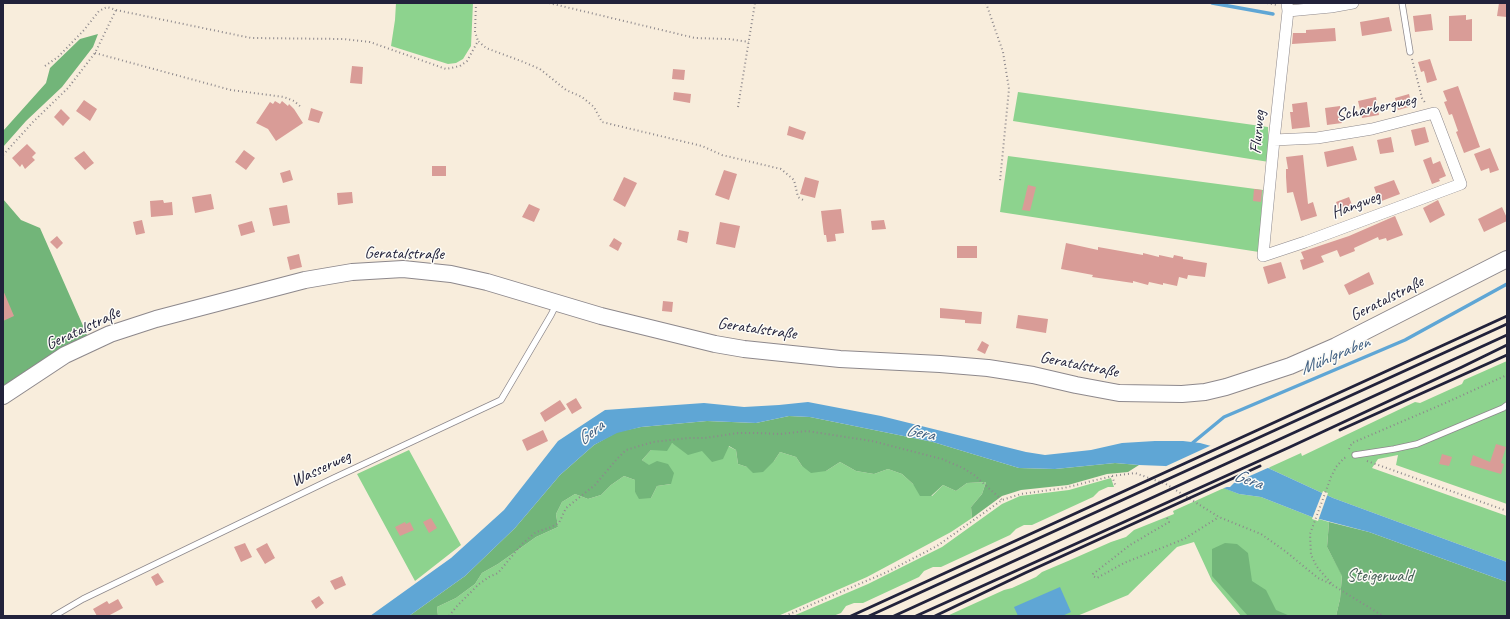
<!DOCTYPE html>
<meta charset="utf-8">
<style>
body{margin:0}
#map{position:relative;width:1510px;height:619px;overflow:hidden;background:#f8eddc;font-family:Caveat,sans-serif}
canvas{display:block}
.frame{position:absolute;inset:0;border:4px solid #22223b;pointer-events:none}
</style>
<div id="map">
<canvas width="1510" height="619"></canvas>
<div class="frame"></div>
</div>
<script>
const ctx = document.querySelector('canvas').getContext('2d');
ctx.lineJoin = 'round';
function paint(path, color) { ctx.fillStyle = color; ctx.fill(path, 'evenodd'); }
const shape = rows => new Path2D(rows.map(r => 'M' + r).join(''));
function stroke(path, color, width, dash) { ctx.strokeStyle = color; ctx.lineWidth = width; ctx.lineCap = dash ? 'butt' : 'round'; ctx.setLineDash(dash || []); ctx.stroke(path); }
function drawText(font, color, halo, rows, align = 'center') {
  ctx.font = font + ' Caveat,sans-serif'; ctx.lineWidth = 3; ctx.setLineDash([]); ctx.textBaseline = 'middle'; ctx.strokeStyle = halo; ctx.fillStyle = color; for (const [text, x, y, turn = 0] of rows) {
    ctx.save(); ctx.translate(x, y); ctx.rotate((+turn || 0) * Math.PI / 180); ctx.textAlign = isNaN(turn) ? turn : align; if (halo) ctx.strokeText(text, 0, 0); ctx.fillText(text, 0, 0); ctx.restore();
  }
}
const green = shape([
 [396,3,473,3,471,46,463,59,456,63,448,64,391,46,395,20],
 [1018,92,1268,127,1269,162,1013,121],
 [1008,156,1263,190,1259,252,1000,212],
 [1507,361,1507,504,1396,465,1398,455,1378,459,1372,468,1507,516,1507,562,1333,498,1268,468,1301,453,1302,456,1415,402,1420,403,1462,384,1464,380],
 [672,443,702,451,728,446,736,450,738,464,747,467,774,461,780,452,796,457,802,466,826,471,840,462,856,471,874,474,888,469,902,474,913,484,932,496,943,485,956,491,967,483,986,482,982,494,971,507,972,518,951,532,867,577,778,616,438,616,437,607,456,598,475,584,482,573,498,564,536,537,558,527,556,514,562,502,575,494,588,499,601,495,611,485,624,476,635,480,635,492,651,498,657,486,671,484,642,460,651,450],
 [409,450,461,545,415,581,357,474],
 [1111,478,1114,487,1108,487,1099,491,1093,497,1032,525,1024,525,1016,529,1010,535,941,567,933,567,924,571,919,577,863,603,854,603,846,606,841,613,833,616,793,616,868,584,942,547,1002,504,1020,496,1069,490],
 [1224,488,1239,494,1261,497,1312,517,1329,522,1327,547,1342,575,1340,599,1336,616,1241,616,1212,581,1194,542,1177,547,1128,595,1077,616,947,616,1004,590,1012,588,1036,577,1042,572,1068,561,1111,542,1126,537,1134,530,1174,514,1173,511]
]);
const forest = shape([
 [98,34,93,47,62,87,26,121,3,147,3,131,46,83,50,68,80,39],
 [3,199,21,220,40,228,88,337,3,390],
 [789,416,810,417,933,442,1019,468,1055,469,1115,463,1139,465,1128,472,1107,474,1068,485,1021,490,1002,496,972,518,971,507,982,494,986,482,967,483,956,491,943,485,931,496,920,496,913,484,902,474,888,469,874,474,856,471,840,462,826,471,811,473,802,466,796,457,780,452,774,461,763,472,753,473,747,467,738,464,736,450,729,446,723,459,712,462,702,451,688,455,672,443,667,451,651,450,642,460,649,465,657,461,668,464,674,473,671,484,657,486,651,498,639,499,635,492,635,480,624,476,611,485,601,495,588,499,575,494,562,502,556,514,558,527,536,537,498,564,482,573,475,584,456,598,437,607,438,616,409,616,465,576,515,528,560,475,594,445,617,432,641,427,707,421,756,423],
 [1329,522,1369,532,1507,582,1507,616,1336,616,1340,599,1342,576,1327,547],
 [1225,543,1237,544,1248,553,1252,581,1266,590,1276,610,1290,616,1248,616,1212,576,1212,549]
]);
const water = shape([
 [808,402,881,416,1026,452,1045,455,1091,450,1122,443,1155,441,1183,441,1200,443,1222,449,1268,468,1333,498,1507,562,1507,582,1369,532,1312,517,1261,497,1239,494,1165,466,1139,465,1115,463,1055,469,1019,468,933,442,810,417,789,416,756,423,707,421,641,427,617,433,594,445,560,475,515,528,465,576,409,616,370,616,451,558,504,510,558,441,605,410,704,403,744,407,779,405],
 [1060,587,1071,612,1062,616,1018,616,1014,607]
]);
const pier = shape([
 [1212,445,1222,447,1270,467,1234,483,1230,487,1227,487,1221,489,1162,468],
 [1323,491,1328,493,1318,521,1312,519]
]);
const stream = shape([
 [1212,3,1273,14],
 [1190,445,1224,417,1405,340,1507,284]
]);
const building = shape([
 [1499,3,1507,4,1507,17,1497,16],
 [1431,14,1433,30,1415,32,1413,16],
 [1466,15,1466,20,1472,19,1472,41,1449,41,1449,16],
 [1389,17,1392,31,1362,36,1360,22],
 [1335,28,1336,41,1292,44,1293,33,1306,33,1306,30],
 [1430,59,1437,80,1427,83,1424,71,1421,72,1418,62],
 [352,66,363,67,362,84,350,83],
 [673,69,685,70,684,80,672,79],
 [1458,86,1480,147,1464,153,1456,132,1458,131,1452,114,1449,115,1444,102,1447,101,1443,91],
 [674,92,691,94,690,103,673,100],
 [1409,94,1412,106,1398,110,1395,98],
 [1376,97,1379,115,1362,118,1358,101],
 [84,100,97,109,90,121,76,111],
 [275,101,280,104,282,101,288,106,289,104,294,109,303,123,276,141,268,129,256,123,270,102,273,104],
 [1307,102,1310,127,1292,129,1290,112,1293,112,1292,104],
 [1340,106,1342,123,1327,125,1325,108],
 [311,108,323,112,319,123,308,120],
 [61,109,70,118,63,126,54,117],
 [789,126,806,132,803,140,787,135],
 [1425,127,1429,142,1415,146,1411,130],
 [1391,137,1394,152,1380,154,1377,140],
 [27,144,36,153,32,157,35,160,25,169,22,164,20,167,12,158],
 [1353,146,1357,160,1327,167,1324,152],
 [1490,148,1499,170,1490,173,1489,168,1481,171,1474,154],
 [244,150,255,158,246,170,235,162],
 [84,151,94,163,85,170,74,158],
 [1303,155,1308,204,1313,202,1317,216,1301,221,1293,192,1287,193,1286,177,1286,169,1288,169,1286,157],
 [1431,157,1433,164,1440,161,1446,176,1439,179,1440,181,1432,184,1423,160],
 [432,166,446,166,446,176,432,176],
 [290,170,293,180,283,183,280,173],
 [724,170,737,174,729,200,715,195],
 [624,177,637,183,625,207,613,200],
 [805,177,819,181,815,198,800,194],
 [1394,180,1400,194,1379,202,1374,187],
 [1028,185,1036,187,1030,211,1022,210],
 [1254,189,1262,190,1261,202,1253,201],
 [352,192,353,203,338,205,337,193],
 [211,194,214,209,195,213,192,197],
 [1349,197,1354,210,1341,215,1336,202],
 [163,200,164,203,172,202,173,215,151,217,150,201],
 [1438,200,1445,215,1430,223,1423,208],
 [529,204,540,209,534,222,522,217],
 [287,205,290,223,273,226,269,208],
 [1502,207,1507,218,1507,221,1484,232,1478,219],
 [841,209,844,233,835,234,836,241,827,242,826,235,824,235,821,211],
 [1395,216,1403,235,1387,241,1386,238,1379,240,1378,237,1354,248,1355,251,1340,257,1337,250,1321,256,1324,262,1303,270,1300,260,1304,259,1301,252,1349,236],
 [142,220,145,233,136,235,133,222],
 [884,220,886,229,872,230,871,221],
 [252,221,255,232,241,236,238,225],
 [720,222,740,226,735,248,716,244],
 [679,230,689,232,687,243,677,240],
 [57,236,63,243,57,249,50,242],
 [614,238,622,243,618,251,609,246],
 [1066,243,1098,250,1098,247,1143,255,1143,253,1159,257,1159,255,1173,258,1174,255,1183,257,1183,259,1207,263,1205,277,1188,275,1187,279,1179,277,1177,286,1163,283,1163,285,1149,282,1148,285,1133,281,1133,283,1092,277,1093,275,1061,269],
 [957,246,977,246,977,258,957,258],
 [299,254,302,267,290,270,287,257],
 [1281,262,1286,278,1268,284,1263,267],
 [1369,272,1374,284,1349,295,1344,285],
 [3,290,14,316,3,321],
 [663,301,673,302,672,312,662,311],
 [940,308,982,312,981,324,965,323,965,320,940,318],
 [1018,315,1048,319,1046,333,1016,328],
 [982,341,989,345,985,354,977,350],
 [576,398,582,408,572,414,566,404],
 [560,400,566,409,545,422,540,413],
 [543,430,548,441,527,451,522,440],
 [1496,444,1506,447,1501,463,1504,464,1501,474,1470,465,1473,455,1490,462],
 [1442,454,1452,457,1449,466,1439,464],
 [431,518,437,528,429,533,423,522],
 [405,522,406,524,410,522,414,530,400,536,395,527],
 [245,543,252,557,241,562,234,547],
 [267,543,275,558,265,564,256,549],
 [158,573,164,582,156,586,151,577],
 [342,576,346,585,335,590,330,581],
 [319,596,324,603,316,609,311,601],
 [118,599,123,608,108,616,97,616,93,609,107,601,109,604]
]);
const path = shape([
 [476,3,475,32,478,41],
 [549,3,695,38,729,39,749,42],
 [986,3,1003,52,1009,89,1000,181],
 [1267,3,1277,5],
 [95,53,231,90,284,97,294,101,301,107],
 [1412,59,1422,98,1426,104],
 [45,66,58,57,84,30,99,11,107,7,116,10,251,38,343,39,370,42,446,69,460,66,467,61,478,41,486,48,521,61,540,69,566,90,582,97,594,107,602,122,702,146,722,155,781,169,794,180,798,197,805,201],
 [738,107,755,3],
 [3,155,33,122,68,88,95,53,116,10],
 [1349,449,1352,443,1443,404,1507,375],
 [1367,461,1507,511],
 [1112,476,1116,487],
 [1167,518,1169,522,1130,545,1093,574,1093,576,1097,578,1124,563,1184,539,1219,517],
 [1331,583,1317,567,1311,555,1310,534,1331,477,1336,467,1344,458,1348,457],
 [449,616,457,606,479,584,489,577,498,573,522,544,536,532,549,528,559,523,566,508,595,485,616,460,626,450,653,442,688,438,705,438,738,433,758,433,780,434,807,431,872,441,942,459,963,468,974,475,1002,500],
 [785,616,887,572,937,546,1002,500,1021,494,1064,488,1112,476,1135,473,1166,484,1219,517,1261,534,1285,551,1318,578,1331,584,1383,616]
]);
const lane = shape([
 [1402,3,1410,52],
 [1355,455,1394,449,1417,444,1503,408,1507,405],
 [54,616,83,599,334,478,501,400,551,315,556,305]
]);
const street = shape([
 [1288,11,1331,7,1353,3],
 [1274,140,1317,138,1372,129,1434,113,1461,184,1305,242,1263,256,1274,140,1288,11,1287,3]
]);
const secondary = shape([
 [3,396,65,355,110,334,156,319,305,280,352,272,403,269,451,274,487,282,601,316,715,344,744,349,840,359,940,364,988,368,1033,375,1076,385,1119,393,1182,394,1205,392,1226,387,1290,366,1336,346,1507,259]
]);
const rail = shape([
 [1340,430,1507,355],
 [851,616,1507,316],
 [869,616,1507,324],
 [894,616,1507,335],
 [916,616,1290,447,1462,367,1507,345],
 [935,616,1025,573,1260,466]
]);
const streetNames = [
 ["Scharbergweg",1376,108,-12],
 ["Flurweg",1258,132,-84],
 ["Hangweg",1356,205,-21],
 ["Geratalstraße",404,254,1],
 ["Geratalstraße",1387,299,-27],
 ["Geratalstraße",83,329,-25],
 ["Geratalstraße",757,329,8],
 ["Geratalstraße",1079,365,11],
 ["Wasserweg",321,469,-25]
];
const parkNames = [
 ["Steigerwald",1380,577]
];
const waterNames = [
 ["Mühlgraben",1335,356,-23],
 ["Gera",591,433,-38],
 ["Gera",920,433,11],
 ["Gera",1248,480,19]
];
paint(green, '#8dd38e');
paint(forest, '#72b579');
paint(water, '#5fa6d5');
paint(pier, '#f8eddc');
stroke(stream, '#5fa6d5', 3.5);
paint(building, '#d99c97');
stroke(lane, '#8d888c', 7);
stroke(street, '#8d888c', 12);
stroke(secondary, '#8d888c', 18);
stroke(path, '#8d888c', 2, [1, 3]);
stroke(lane, '#fff', 5.5);
stroke(street, '#fff', 11);
stroke(secondary, '#fff', 16);
stroke(rail, '#22223b', 3);
drawText('17px', '#22223b', '#fdfcf7', streetNames);
drawText('17px', '#476058', '#fdfcf7', parkNames);
drawText('italic 18px', '#3d5d80', '#fdfcf7', waterNames);
</script>
